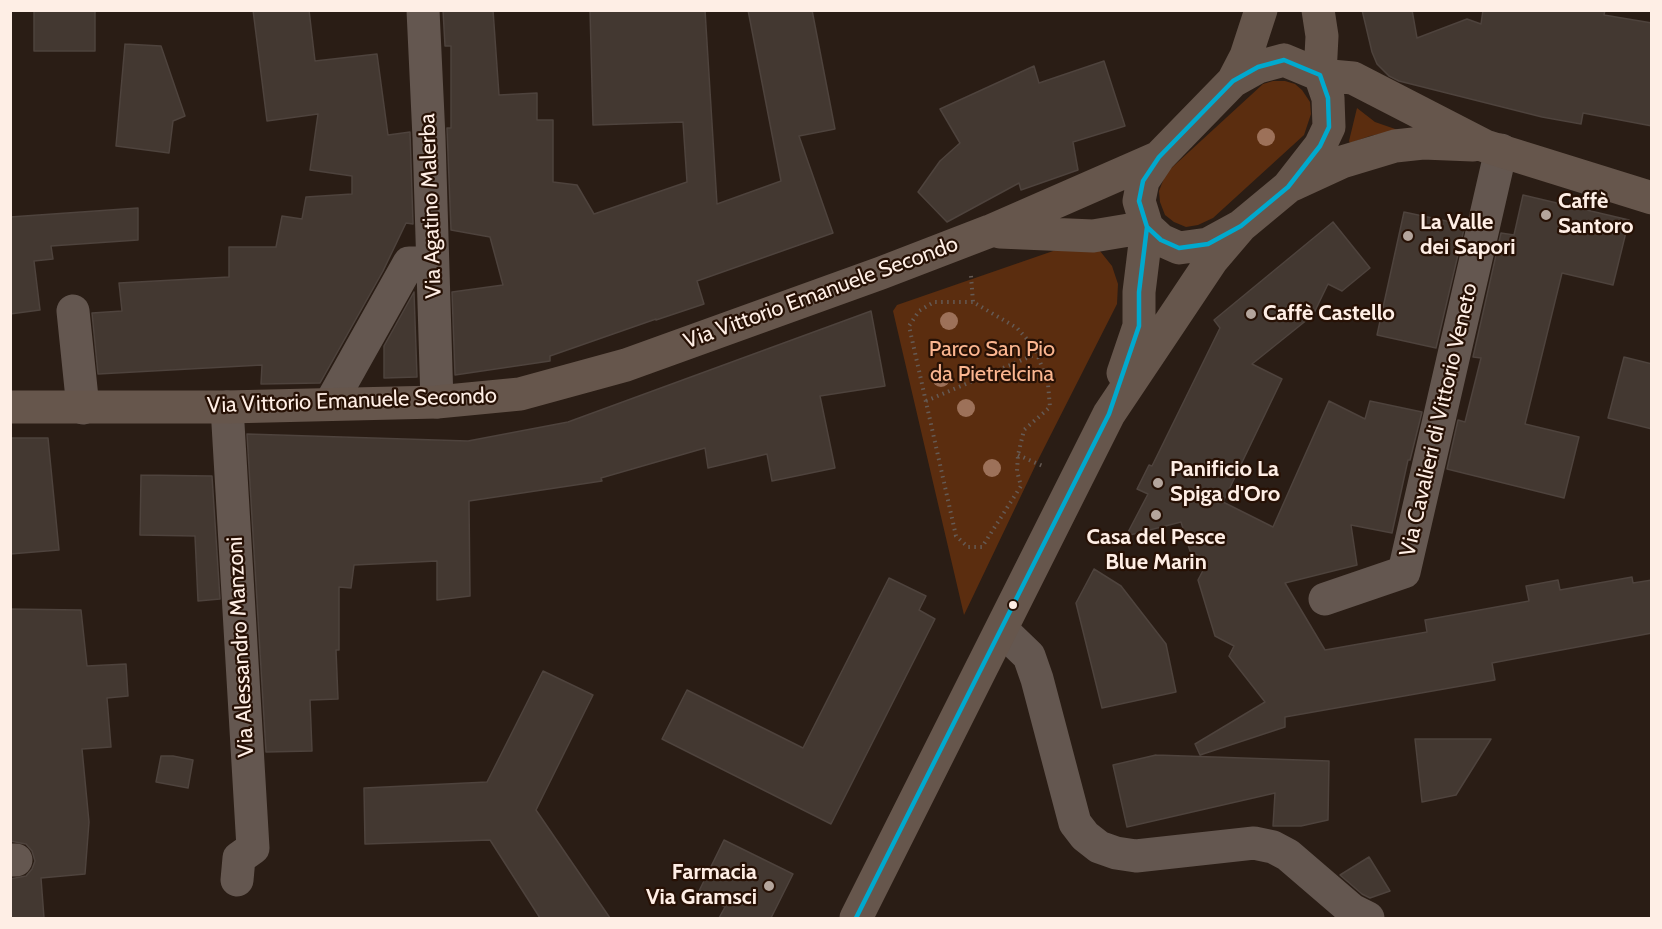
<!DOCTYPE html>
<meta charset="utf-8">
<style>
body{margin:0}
#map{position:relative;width:1662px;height:929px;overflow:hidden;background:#2a1d15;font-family:Cabin,sans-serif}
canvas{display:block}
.frame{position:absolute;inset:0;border:12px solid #feeee5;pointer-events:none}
</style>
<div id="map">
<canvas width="1662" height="929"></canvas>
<div class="frame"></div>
</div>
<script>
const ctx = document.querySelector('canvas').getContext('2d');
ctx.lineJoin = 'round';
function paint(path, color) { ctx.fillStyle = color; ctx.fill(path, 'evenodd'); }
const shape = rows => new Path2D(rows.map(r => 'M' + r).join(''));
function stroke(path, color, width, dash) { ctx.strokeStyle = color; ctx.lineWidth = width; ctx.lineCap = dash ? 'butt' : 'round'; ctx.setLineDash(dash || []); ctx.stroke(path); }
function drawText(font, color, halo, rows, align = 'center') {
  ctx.font = font + ' Cabin,sans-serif'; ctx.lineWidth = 4.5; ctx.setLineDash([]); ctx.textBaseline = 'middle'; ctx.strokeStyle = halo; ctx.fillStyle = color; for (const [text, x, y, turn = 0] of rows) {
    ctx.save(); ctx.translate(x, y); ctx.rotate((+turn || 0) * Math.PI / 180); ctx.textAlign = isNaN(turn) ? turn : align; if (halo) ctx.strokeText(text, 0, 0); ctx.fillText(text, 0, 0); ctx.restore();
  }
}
const green = shape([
 [1273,81,1285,81,1295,84,1302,90,1310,102,1311,114,1304,135,1213,218,1198,225,1186,227,1174,222,1165,215,1160,202,1159,191,1166,173,1263,84],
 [1357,108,1375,122,1398,130,1370,136,1350,143,1349,141],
 [1056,250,1100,251,1112,266,1118,284,1117,304,1039,458,964,615,893,311,897,305]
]);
const building = shape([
 [34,10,95,10,95,51,34,51,34,10],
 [253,10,309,10,315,61,377,54,388,135,410,132,413,224,406,223,383,271,320,383,261,384,262,365,98,374,92,313,122,311,119,283,229,277,229,247,276,247,282,216,302,219,306,197,352,194,352,176,310,170,318,114,267,121,253,10],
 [443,10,493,10,499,95,537,93,537,120,553,120,553,182,577,185,594,214,687,182,683,122,593,125,590,10,705,10,717,204,781,181,748,10,812,10,835,129,799,136,833,233,697,281,704,304,656,320,656,319,550,356,550,361,455,375,452,292,503,285,490,237,451,230,447,128,451,128,451,46,445,46,443,10],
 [1362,10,1412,10,1417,38,1467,19,1481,24,1483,10,1605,10,1604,15,1652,23,1652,126,1583,113,1581,124,1542,117,1399,81,1389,76,1377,64,1372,52,1362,10],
 [125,44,161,46,185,116,173,121,169,153,116,146,125,44],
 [1104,61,1125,126,1073,142,1078,170,1021,190,1019,183,947,222,918,192,940,161,960,143,940,109,1034,66,1039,83,1104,61],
 [1523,195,1629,220,1613,285,1562,273,1525,424,1579,437,1564,498,1447,469,1458,420,1465,422,1481,358,1473,357,1501,233,1514,235,1523,195],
 [138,208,138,240,51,246,53,259,34,261,40,310,10,314,10,217,138,208],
 [1404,212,1465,225,1436,348,1377,335,1404,212],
 [1333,222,1370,268,1342,291,1328,284,1313,315,1252,364,1282,379,1223,502,1273,527,1329,401,1365,419,1370,401,1422,412,1410,460,1408,460,1392,533,1351,525,1357,565,1285,583,1325,650,1427,632,1425,620,1529,601,1526,586,1558,580,1560,590,1632,577,1633,583,1652,580,1652,633,1492,663,1495,680,1285,717,1285,727,1200,755,1195,744,1265,702,1229,656,1234,646,1215,636,1198,580,1208,561,1190,551,1181,522,1126,536,1148,494,1137,489,1149,465,1152,466,1220,328,1214,320,1333,222],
 [414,292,417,377,384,378,384,346,414,292],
 [871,311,885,386,820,396,835,468,772,481,767,454,708,468,705,448,601,478,602,481,469,501,470,596,437,600,437,561,354,565,351,588,339,587,339,650,336,650,338,699,310,700,312,751,266,752,247,434,468,441,568,422,871,311],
 [1624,357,1652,364,1652,429,1608,418,1624,357],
 [10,438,48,438,59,550,10,554,10,438],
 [141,475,212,476,220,599,198,601,195,536,140,535,141,475],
 [1094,569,1121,586,1166,644,1176,692,1102,708,1076,603,1094,569],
 [889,578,926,596,919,610,935,619,831,824,662,739,687,690,803,748,889,578],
 [10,609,81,610,87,666,126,664,128,696,107,698,111,747,82,749,89,822,85,874,41,878,44,918,10,918,10,879,26,876,32,869,35,861,32,851,26,844,10,841,10,609],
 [543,671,593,695,536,810,610,918,540,918,490,840,365,844,364,788,487,782,543,671],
 [1415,739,1491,739,1456,795,1422,802,1415,739],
 [1156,755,1329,761,1328,820,1301,826,1273,826,1275,793,1127,827,1113,765,1156,755],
 [161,756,173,756,193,760,188,788,156,782,161,756],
 [724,840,793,874,771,918,719,918,725,907,698,893,724,840],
 [1369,857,1390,891,1370,898,1362,894,1340,875,1369,857]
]);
const path = shape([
 [971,276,973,302,1017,328,1035,348,1048,384,1050,407,1024,430,1018,455,1017,471,1021,486,982,547,968,547,956,536,909,326,919,311,934,302,973,302],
 [926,401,1036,354],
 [1018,455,1045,467]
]);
const minor = shape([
 [423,10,429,138,437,402],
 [73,311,83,408],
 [330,404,409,263,432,263],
 [227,407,253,848,239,858,237,880],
 [1325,599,1404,572,1501,150],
 [1002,630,1029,656,1037,679,1075,823,1085,836,1099,847,1116,853,1136,856,1254,843,1273,847,1288,855,1352,910,1368,918],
 [10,860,16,860]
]);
const major = shape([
 [1318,10,1322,36,1320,75,1353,78,1485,146,1652,198],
 [1284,60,1320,75,1328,98,1329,127,1320,146,1288,187,1241,226,1208,244,1179,248,1161,240,1147,227,1139,201,1143,181,1159,157,1233,81,1258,67,1284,60],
 [1233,81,1246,56,1261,10],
 [1292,185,1342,162,1395,146,1423,143,1473,145],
 [1000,232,1093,236,1147,227,1139,292,1139,326,1123,373],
 [10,407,227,407,437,402,520,394,626,365,881,273,990,231,1159,157],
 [856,918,1109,414,1212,260,1241,226]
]);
const bus1 = shape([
 [1284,60,1320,75,1328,98,1329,127,1320,146,1288,187,1241,226,1208,244,1179,248,1161,240,1147,227,1139,201,1143,181,1159,157,1233,81,1258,67,1284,60],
 [856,918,1109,414,1139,326,1139,292,1147,227]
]);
const trees = [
 [1266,137],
 [949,321],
 [941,378],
 [966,408],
 [992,468]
];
const markers = [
 [1546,215,6,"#b4a59c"],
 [1408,236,6,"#b4a59c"],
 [1251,314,6,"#b4a59c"],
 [1158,483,6,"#b4a59c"],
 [1156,515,6,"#b4a59c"],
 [1013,605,5,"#feeee5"],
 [769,886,6,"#b4a59c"]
];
const poiNames = [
 ["Caffè",1558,202],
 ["Santoro",1558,227],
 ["La Valle",1420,223],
 ["dei Sapori",1420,248],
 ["Caffè Castello",1263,314],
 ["Panificio La",1170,470],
 ["Spiga d'Oro",1170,495],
 ["Casa del Pesce",1156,538,"center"],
 ["Blue Marin",1156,563,"center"],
 ["Farmacia",757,873,"right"],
 ["Via Gramsci",757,898,"right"]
];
const streetNames = [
 ["Via Agatino Malerba",431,206,-92],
 ["Via Vittorio Emanuele Secondo",821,293,-20],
 ["Via Vittorio Emanuele Secondo",352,401,-2],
 ["Via Cavalieri di Vittorio Veneto",1439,420,-77],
 ["Via Alessandro Manzoni",241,647,-93]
];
const parkNames = [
 ["Parco San Pio",992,350],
 ["da Pietrelcina",992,375]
];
paint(green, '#5b2d0f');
paint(building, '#433831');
stroke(building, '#4e433d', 1.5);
stroke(path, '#655a54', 4, [1.5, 4.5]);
stroke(minor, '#645750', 33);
stroke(major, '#66564c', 33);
stroke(bus1, '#00a9ce', 4.5);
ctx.fillStyle = '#9d7159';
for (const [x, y] of trees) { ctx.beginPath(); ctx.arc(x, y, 9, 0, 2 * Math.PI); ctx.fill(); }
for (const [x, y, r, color] of markers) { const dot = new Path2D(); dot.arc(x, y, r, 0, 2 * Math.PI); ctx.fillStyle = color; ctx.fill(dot); stroke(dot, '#271105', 2); }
drawText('bold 22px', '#feeee5', '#271105', poiNames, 'left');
drawText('22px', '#feeee5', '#271105', streetNames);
drawText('22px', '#fbb690', '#271105', parkNames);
</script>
